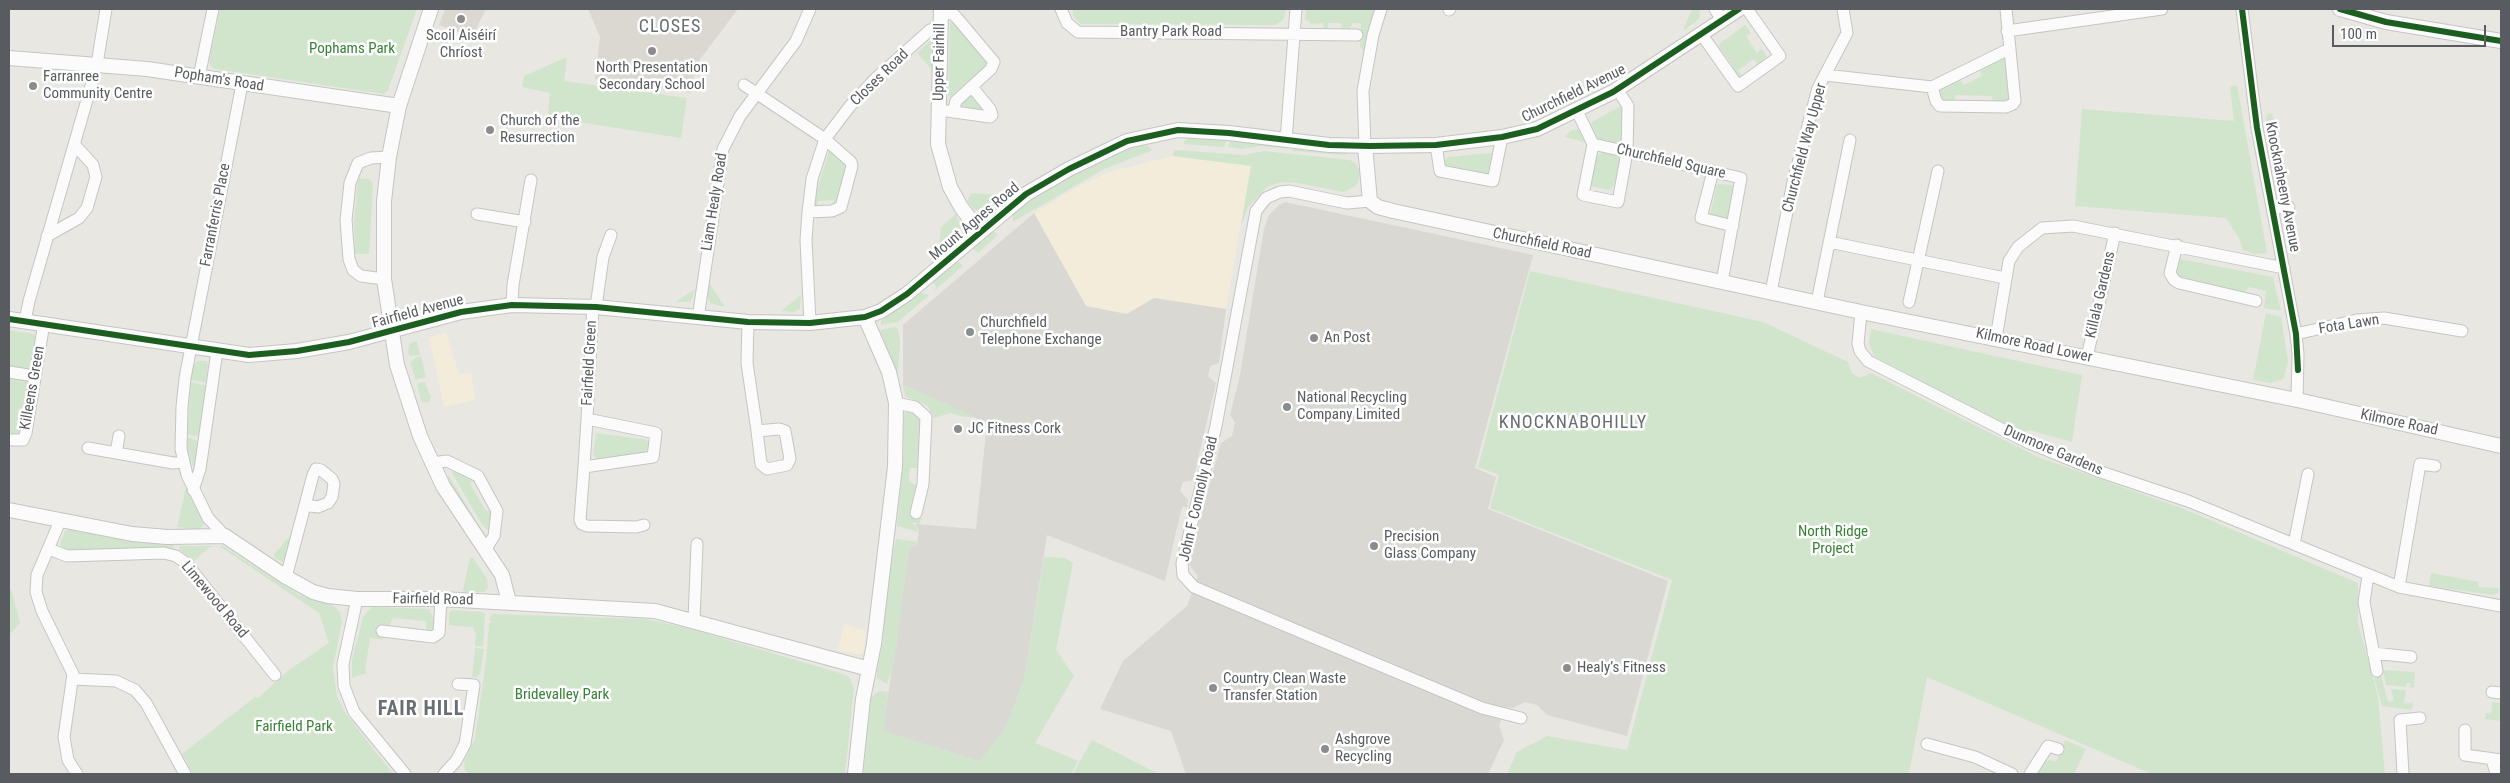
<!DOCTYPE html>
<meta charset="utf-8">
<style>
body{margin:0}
#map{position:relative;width:2510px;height:783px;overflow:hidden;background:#e8e7e2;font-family:"Roboto Condensed",sans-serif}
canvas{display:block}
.frame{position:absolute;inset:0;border:10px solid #585c60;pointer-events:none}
.scale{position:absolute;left:2332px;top:25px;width:154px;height:22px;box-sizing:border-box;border:2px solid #585c60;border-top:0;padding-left:6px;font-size:15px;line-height:18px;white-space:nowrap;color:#585c60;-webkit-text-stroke:4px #fff;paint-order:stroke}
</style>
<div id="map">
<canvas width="2510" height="783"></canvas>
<div class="frame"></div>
<div class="scale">100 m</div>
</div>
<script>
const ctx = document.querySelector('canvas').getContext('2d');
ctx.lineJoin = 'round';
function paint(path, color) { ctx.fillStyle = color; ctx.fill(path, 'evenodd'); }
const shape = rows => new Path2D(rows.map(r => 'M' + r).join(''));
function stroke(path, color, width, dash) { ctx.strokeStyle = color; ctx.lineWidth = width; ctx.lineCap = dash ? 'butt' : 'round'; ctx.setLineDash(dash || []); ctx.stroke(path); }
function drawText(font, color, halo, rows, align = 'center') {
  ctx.font = font + ' "Roboto Condensed",sans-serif'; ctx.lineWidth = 5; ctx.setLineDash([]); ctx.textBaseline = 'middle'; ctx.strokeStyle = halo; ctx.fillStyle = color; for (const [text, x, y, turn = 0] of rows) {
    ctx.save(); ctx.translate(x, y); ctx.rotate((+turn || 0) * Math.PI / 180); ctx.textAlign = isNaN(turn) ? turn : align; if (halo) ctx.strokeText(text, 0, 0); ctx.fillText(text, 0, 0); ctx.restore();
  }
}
const commercial = shape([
 [1173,156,1251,166,1226,309,1154,298,1127,314,1086,306,1034,213,1077,187,1109,172],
 [446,332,459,374,471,373,475,400,444,407,429,338],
 [844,624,866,631,863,654,857,654,838,650]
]);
const industrial = shape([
 [1285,202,1533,255,1475,468,1496,477,1488,509,1668,581,1627,736,1547,715,1537,705,1525,702,1513,708,1506,707,1499,726,1504,740,1488,774,1186,774,1171,731,1100,709,1123,661,1187,606,1198,576,1188,563,1221,443,1232,436,1235,422,1230,415,1240,375,1264,229,1269,215,1279,205],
 [1034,213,1086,306,1127,314,1154,298,1226,309,1219,363,1210,366,1208,376,1216,383,1193,480,1183,482,1180,491,1188,500,1187,508,1183,506,1180,514,1165,581,1047,535,1024,680,1006,727,980,762,883,731,909,549,917,544,919,530,915,524,976,529,987,423,903,385,903,325]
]);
const education = shape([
 [445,9,486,9,472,37,439,25],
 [588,9,738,9,695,66,691,93,595,79,600,37]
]);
const green = shape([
 [220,9,417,9,388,90,384,94,215,69,211,66,209,61],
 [1073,9,1286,9,1284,19,1275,25,1081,24,1073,16],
 [1306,9,1376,9,1364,51,1360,47,1361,23,1353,23,1349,30,1342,30,1341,23,1328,23,1328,30,1324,31,1323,23,1311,24,1307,20,1305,21],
 [1692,9,1699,9,1700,18,1683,31],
 [952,21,988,62,987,65,950,97,948,94,950,23],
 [1745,25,1751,33,1746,36,1757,53,1762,49,1767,57,1758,64,1754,59,1738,70,1742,76,1737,79,1730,70,1733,66,1718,45],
 [930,41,933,42,932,70,917,53],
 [567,57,564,81,687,98,681,138,552,118,548,114,550,93,522,87,524,76],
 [2000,59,2006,60,2009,102,1993,104,1992,96,1955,95,1955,102,1942,102,1939,94,1942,88,1959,79,1964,85,1982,76,1979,69],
 [2237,85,2267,253,2255,254,2243,250,2239,238,2226,218,2075,206,2082,109,2234,121,2230,87],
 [972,94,986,111,960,110,959,104],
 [1621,106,1624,107,1625,117,1621,140,1624,142,1621,145,1602,142,1595,138,1590,128,1592,122],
 [2272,113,2286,189,2285,199,2279,193,2265,124,2267,115],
 [1581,128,1587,140,1584,142,1565,137,1570,131],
 [1188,137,1224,138,1226,142,1224,147,1183,144],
 [1233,139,1288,147,1288,149,1261,146,1242,149,1228,147,1230,140],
 [1136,146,1147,146,1153,150,1104,169,1013,222,1013,213,1066,176],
 [1293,149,1346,152,1345,155,1293,151],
 [1175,150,1244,155,1264,151,1350,160,1355,163,1360,171,1359,181,1355,186,1344,192,1297,183,1282,182,1267,187,1248,207,1241,225,1251,166,1172,156],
 [829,151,847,163,837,204,833,207,834,200,818,201,817,209,814,206,817,190],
 [1602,152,1618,156,1620,159,1614,185,1610,190,1590,186,1597,156],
 [1491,153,1493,154,1490,173,1486,175,1444,167,1443,161,1448,157],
 [358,178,369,179,373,184,369,254,355,254,354,224],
 [1720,184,1732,185,1734,189,1729,219,1724,221,1710,215,1717,185],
 [971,193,1000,195,977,211,967,202],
 [956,214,961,228,939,248,941,227],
 [992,230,998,235,978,253,972,247],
 [2180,259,2273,277,2281,311,2264,308,2266,291,2249,287,2245,292,2181,277,2178,275,2176,266],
 [957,260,963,266,934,291,936,287,933,282],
 [1530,271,1763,322,1848,362,1852,373,1860,378,1871,373,2038,457,2184,509,2358,583,2358,623,2378,696,2385,774,2152,774,1927,677,1909,774,1507,774,1517,752,1547,736,1627,750,1672,580,1490,508,1499,475,1478,467],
 [709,283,725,307,710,303,707,295],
 [695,289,692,299,689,302,675,302],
 [920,293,929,295,898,322,881,325,881,321],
 [801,295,800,309,793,312,781,311],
 [2266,313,2281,317,2288,361,2284,377,2281,380,2270,383,2253,380],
 [895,327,898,329,900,342,898,376,880,330],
 [1871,329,2082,375,2072,442,2029,430,2021,433,1874,356,1869,343],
 [9,330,34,334,37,339,32,367,22,369,9,368],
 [417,341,420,355,410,356,408,353,409,344],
 [421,356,426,377,416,380,410,363,415,358],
 [197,361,206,361,208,364,206,382,191,380,192,368],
 [9,375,26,380,29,385,22,429,18,434,10,435],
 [191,382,208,386,199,434,196,436,187,434],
 [425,382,431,398,428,402,422,402,417,386,419,383],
 [903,385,975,417,964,417,950,413,934,418,928,406,905,396],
 [911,410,917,413,921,421,919,468,910,468,909,482,916,485,909,515,921,518,920,524,912,522,919,532,897,526,903,464,904,413],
 [596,433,643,439,648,441,650,445,646,452,641,454,597,459,593,455],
 [187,437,198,441,195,471,188,454],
 [456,468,476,479,470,484,486,511,493,509,490,529,486,529,481,523,452,473],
 [449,476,481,529,479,531,447,477],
 [186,488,205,522,200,530,177,527],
 [70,528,173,543,173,549,69,551,63,549,60,544,65,531],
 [290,536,285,561,280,561,275,558,274,554],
 [896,539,918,542,909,549,894,663,887,684,877,678,877,671,883,642,889,571],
 [180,546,223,546,299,595,333,605,340,612,342,622,333,667,337,696,346,714,393,774,193,774,182,754,255,697,258,698,289,670,329,643,319,613,219,546,210,547,194,561,179,549],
 [1044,557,1065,558,1073,563,1056,650,1074,676,1035,743,1078,761,1071,774,863,774,871,697,879,691,888,692,884,731,980,761,1006,727,1024,680],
 [470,558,473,558,487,579,488,588,484,592,465,592,463,590],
 [2431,573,2479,582,2478,587,2499,588,2498,592,2494,595,2429,586],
 [9,587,12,592,20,623,9,635],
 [372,607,429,609,433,617,436,617,435,628,432,632,426,631,426,621,393,618,389,626,382,625,380,637,385,640,370,638,365,671,367,673,352,678,352,660,363,617],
 [452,610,483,612,485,614,483,646,475,646,476,635,473,627,449,625,449,613],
 [492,614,645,619,687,628,843,674,849,677,854,688,845,774,469,774,465,770,464,762,475,738,486,661,489,623,492,623,489,620],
 [475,648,484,649,480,674,477,677,472,677],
 [2383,670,2415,672,2414,688,2409,687,2411,684,2407,683,2406,687,2386,685],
 [2380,672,2388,702,2394,700,2391,689,2406,690,2404,704,2413,702,2412,710,2382,706,2373,674],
 [2492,702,2501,703,2501,721,2485,719,2486,713,2491,714],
 [1092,740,1153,771,1159,774,1073,774],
 [2065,740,2086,749,2074,774,2036,774,2040,764,2050,760,2056,762]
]);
const minor = shape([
 [1061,9,1067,23,1078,32,1357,35],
 [1715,9,1722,20],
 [2242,9,2257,128,2296,334,2298,354,2297,400],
 [1449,10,1450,9],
 [942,13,953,14,957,18,994,62,991,69,956,101,953,112],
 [2007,31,2162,9],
 [1702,35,1738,86,1780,56,1747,9],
 [97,64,106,9],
 [1825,75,1932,87,2009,49],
 [199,77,213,9],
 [744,85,825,139,851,162,852,166,841,207,832,211,808,212],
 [1932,87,1936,101,1940,106,2006,107,2013,104,2015,101,2006,9],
 [1576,109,1593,144,1741,178,1722,282],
 [947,111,990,117,992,115,990,109,972,87],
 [1286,140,1296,9],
 [1593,144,1583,195,1618,202,1627,152,1628,106,1617,89],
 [1436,145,1440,171,1493,181,1502,137],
 [1365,146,1363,91,1373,35,1381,9],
 [1713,171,1701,218,1733,226],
 [1370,201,1347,203,1289,191,1280,192,1266,198,1256,211,1216,426,1182,563,1183,575,1194,587,1310,636,1482,708,1521,718],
 [2273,208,2289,207],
 [477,214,525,222],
 [47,236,79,218,87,208,96,177,93,165,74,144],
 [1829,242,2005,278],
 [2177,245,2170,273,2174,280,2179,283,2256,301],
 [384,279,361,276,353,270,349,259,346,220,350,183,358,163,371,158,389,157],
 [1771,292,1793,182,1818,88,1847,33,1843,9],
 [1817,302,1850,140],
 [1909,302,1938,171],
 [512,305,513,285,531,180],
 [593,306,587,419,656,433,653,457,584,467,580,520,582,524,587,526,636,527,644,525],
 [596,307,603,257,611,235],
 [1861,312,1858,344,1860,351,1868,361,2029,443,2098,471,2188,501,2399,587,2501,606],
 [698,318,723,149,740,116,796,41,810,9],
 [25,321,29,301,93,79,94,63],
 [748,322,747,363,757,431,761,464,767,469,787,465,790,459,785,431,779,429,757,431],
 [810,323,806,240,808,212,812,179,825,139,850,106,876,78,930,30,942,25],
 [2296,334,2357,320,2384,318,2462,331],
 [1996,338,2009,261,2018,247,2042,228,2073,226,2284,268],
 [2087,357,2115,233],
 [9,372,35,376],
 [896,403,915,407,926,417,923,484,916,513],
 [9,440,23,440,26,433,44,323],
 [88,448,173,463,183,462],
 [116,453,119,436],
 [432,463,447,461,478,476,497,511,494,536,485,550],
 [584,467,587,419],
 [193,490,200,469,217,351],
 [60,521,37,575,36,592,42,611,73,674,64,737,68,760,77,774],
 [225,536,208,518,187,475,181,449,182,407,185,378,242,84],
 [2294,544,2308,474],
 [49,549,67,556,164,553,176,556,186,563,275,675],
 [2368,576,2364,602,2377,671],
 [286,577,313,475,316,469,321,470,332,479,334,484,332,497,328,503,318,507,305,505],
 [2399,587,2420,464,2435,466],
 [357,599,343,664,344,686,354,712,405,774],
 [694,620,697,544],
 [382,631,433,637,439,633,441,599],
 [2373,653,2411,657],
 [73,679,116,681,135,690,146,703,185,774],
 [2492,692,2501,693],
 [2465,730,2465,755,2501,760],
 [1927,744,1975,757,2012,774],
 [2492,759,2496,774],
 [444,774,456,761,465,744,474,685,458,684],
 [2030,774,2048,746,2058,749],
 [2403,774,2400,720,2420,718]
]);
const tertiary = shape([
 [431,9,399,106,389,157,384,201,384,279,397,365,420,436,443,486,502,575,509,602],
 [941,9,938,144,950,187,961,207,980,232],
 [2340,9,2386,22,2501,41],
 [9,58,147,69,399,106],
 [1365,146,1370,201,1378,207,1393,211,1861,312,2302,401,2501,446],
 [9,319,249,355,297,351,349,342,461,312,512,305,596,307,748,322,810,323,865,317,881,311,907,294,1026,194,1069,169,1127,141,1178,130,1229,133,1329,145,1370,146,1436,145,1502,137,1537,129,1613,92,1739,9],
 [9,510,132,534,167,537,225,536,286,577,313,592,328,596,357,599,441,599,655,611,869,669],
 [855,774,863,699,874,644,895,467,896,403,889,372,865,317]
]);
const cycleway = shape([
 [2242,9,2257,128,2296,334,2298,370],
 [2340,9,2386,22,2501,41],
 [9,319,249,355,297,351,349,342,461,312,512,305,596,307,748,322,810,323,865,317,881,311,907,294,1026,194,1069,169,1127,141,1178,130,1229,133,1329,145,1370,146,1436,145,1502,137,1537,129,1613,92,1739,9]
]);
const markers = [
 [461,19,5,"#8a8d8e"],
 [652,51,5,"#8a8d8e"],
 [33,86,5,"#8a8d8e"],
 [490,130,5,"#8a8d8e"],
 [970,332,5,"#8a8d8e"],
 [1314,338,5,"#8a8d8e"],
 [1287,407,5,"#8a8d8e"],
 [958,429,5,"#8a8d8e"],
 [1374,546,5,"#8a8d8e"],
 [1567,668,5,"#8a8d8e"],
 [1213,688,5,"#8a8d8e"],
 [1325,749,5,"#8a8d8e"]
];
const streetNames = [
 ["Bantry Park Road",1171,32],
 ["Upper Fairhill",940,62,-89],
 ["Closes Road",880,78,-44],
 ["Popham's Road",219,80,9],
 ["Churchfield Avenue",1574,94,-26],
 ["Churchfield Way Upper",1805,148,-75],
 ["Churchfield Square",1671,162,13],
 ["Knocknaheeny Avenue",2282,187,79],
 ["Liam Healy Road",715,202,-81],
 ["Farranferris Place",216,215,-79],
 ["Mount Agnes Road",975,222,-40],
 ["Churchfield Road",1542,244,12],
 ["Killala Gardens",2101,295,-77],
 ["Fairfield Avenue",418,312,-15],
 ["Fota Lawn",2349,325,-9],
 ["Kilmore Road Lower",2034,346,12],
 ["Fairfield Green",590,363,-87],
 ["Killeens Green",33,388,-80],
 ["Kilmore Road",2399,423,12],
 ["Dunmore Gardens",2053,451,23],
 ["John F Connolly Road",1199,499,-77],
 ["Limewood Road",214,600,50],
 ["Fairfield Road",433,600,1]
];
const poiNames = [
 ["Scoil Aiséirí",461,36,"center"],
 ["Chríost",461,53,"center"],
 ["North Presentation",652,68,"center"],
 ["Secondary School",652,85,"center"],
 ["Farranree",43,77],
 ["Community Centre",43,94],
 ["Church of the",500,121],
 ["Resurrection",500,138],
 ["Churchfield",980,323],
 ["Telephone Exchange",980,340],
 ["An Post",1324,338],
 ["National Recycling",1297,398],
 ["Company Limited",1297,415],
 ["JC Fitness Cork",968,429],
 ["Precision",1384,537],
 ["Glass Company",1384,554],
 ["Healy’s Fitness",1577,668],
 ["Country Clean Waste",1223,679],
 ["Transfer Station",1223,696],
 ["Ashgrove",1335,740],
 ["Recycling",1335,757]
];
const parkNames = [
 ["Pophams Park",352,49],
 ["North Ridge",1833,532],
 ["Project",1833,549],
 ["Bridevalley Park",562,695],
 ["Fairfield Park",294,727]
];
const quarterNames = [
 ["CLOSES",670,27],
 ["KNOCKNABOHILLY",1573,423]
];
const districtNames = [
 ["FAIR HILL",421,710]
];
paint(commercial, '#f4ecda');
paint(industrial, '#d9d8d3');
paint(education, '#dad8d1');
paint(green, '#d1e5cd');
stroke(minor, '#c5c5c4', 13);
stroke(tertiary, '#c5c5c4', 16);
stroke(minor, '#fcfbfb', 11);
stroke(tertiary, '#fcfbfb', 14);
stroke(cycleway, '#1b5e20', 6);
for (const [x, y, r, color] of markers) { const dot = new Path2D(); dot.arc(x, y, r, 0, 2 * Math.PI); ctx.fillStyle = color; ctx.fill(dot); stroke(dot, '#fff', 2); }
drawText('15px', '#585c60', '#fff', streetNames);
drawText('15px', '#585c60', '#fff', poiNames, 'left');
drawText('15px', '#378235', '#fff', parkNames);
ctx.letterSpacing = '1px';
drawText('18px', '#696e72', '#fff', quarterNames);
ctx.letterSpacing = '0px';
ctx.letterSpacing = '1px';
drawText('bold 20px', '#696e72', '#fff', districtNames);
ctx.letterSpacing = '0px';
</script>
